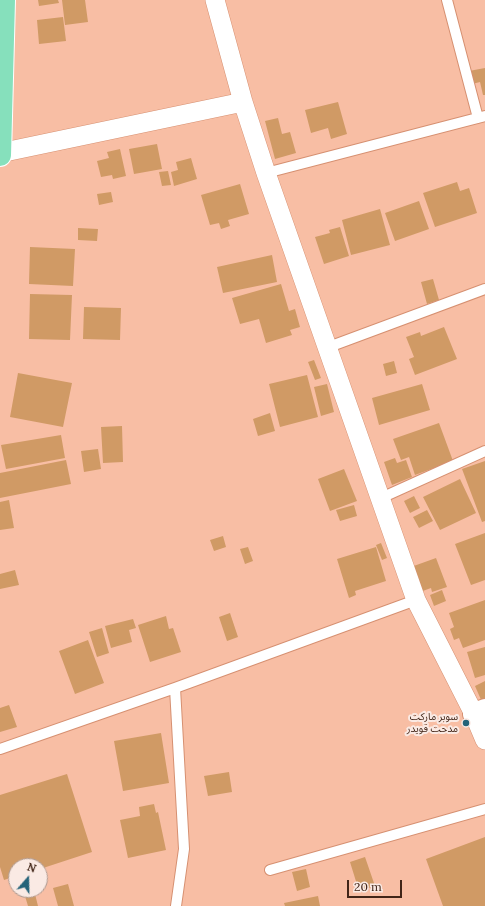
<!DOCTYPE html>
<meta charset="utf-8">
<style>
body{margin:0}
#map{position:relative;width:485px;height:906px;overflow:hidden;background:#f8bea4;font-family:Lora,serif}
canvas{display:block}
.north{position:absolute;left:8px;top:858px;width:40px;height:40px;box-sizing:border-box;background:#faeae4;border:1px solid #b09b92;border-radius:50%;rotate:20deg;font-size:11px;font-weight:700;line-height:16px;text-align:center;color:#412518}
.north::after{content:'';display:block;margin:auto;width:14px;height:18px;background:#256379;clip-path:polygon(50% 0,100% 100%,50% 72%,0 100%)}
.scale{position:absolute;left:347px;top:880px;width:55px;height:18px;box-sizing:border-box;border:2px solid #412518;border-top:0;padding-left:5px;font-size:12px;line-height:14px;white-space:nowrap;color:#412518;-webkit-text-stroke:3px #faeae4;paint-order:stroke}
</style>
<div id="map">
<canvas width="485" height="906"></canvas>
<div class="north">N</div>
<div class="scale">20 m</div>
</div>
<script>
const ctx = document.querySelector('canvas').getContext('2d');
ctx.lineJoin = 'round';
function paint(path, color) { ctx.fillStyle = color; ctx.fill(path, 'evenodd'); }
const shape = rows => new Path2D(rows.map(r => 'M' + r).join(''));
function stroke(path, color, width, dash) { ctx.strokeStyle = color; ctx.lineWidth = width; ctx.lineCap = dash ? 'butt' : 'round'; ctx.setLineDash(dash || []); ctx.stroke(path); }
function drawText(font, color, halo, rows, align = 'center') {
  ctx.font = font + ' Lora,"Noto Sans Arabic",serif'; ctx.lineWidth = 4; ctx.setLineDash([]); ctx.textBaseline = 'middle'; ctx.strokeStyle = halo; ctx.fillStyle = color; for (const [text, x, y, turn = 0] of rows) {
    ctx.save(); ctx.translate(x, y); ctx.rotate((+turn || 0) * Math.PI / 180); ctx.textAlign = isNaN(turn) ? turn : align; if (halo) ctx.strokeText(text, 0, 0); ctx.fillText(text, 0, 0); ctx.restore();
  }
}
const building = shape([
 [38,0,58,0,59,3,39,6],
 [62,0,85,0,88,22,65,25],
 [63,17,66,41,39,44,37,20],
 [485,68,485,95,483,95,480,82,472,84,469,71],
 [338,102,347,134,331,139,328,128,311,133,305,110],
 [278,118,282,134,290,132,296,153,275,159,265,121],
 [157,144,162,169,134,174,129,149],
 [120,149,126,176,113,179,112,175,101,177,97,161,109,158,107,152],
 [191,158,197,179,174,186,171,172,178,170,176,162],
 [168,171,171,185,162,186,159,172],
 [457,182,460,191,469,188,477,213,435,227,423,193],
 [240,184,249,214,228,220,230,226,221,229,219,223,210,225,201,195],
 [111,192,113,202,99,205,97,194],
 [419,201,429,229,395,241,385,213],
 [380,209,390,245,351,255,342,220],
 [340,227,349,256,324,264,315,237,330,233,329,230],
 [78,228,98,229,97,241,78,240],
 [30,247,75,249,73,286,29,284],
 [272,255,277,282,223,293,217,267],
 [433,279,439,300,427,304,421,282],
 [281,284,289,311,295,309,300,327,290,330,292,335,266,343,259,319,240,324,232,298],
 [30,294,72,295,70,340,29,339],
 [84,307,121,308,120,340,83,339],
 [444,327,457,359,415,375,409,359,414,357,406,337,420,332,421,336],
 [314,360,321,378,315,380,308,362],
 [394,361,397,373,386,376,383,364],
 [18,373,72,383,63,427,10,417],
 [307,375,318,417,280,427,269,384],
 [327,384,334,412,321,416,314,387],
 [422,384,430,410,379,425,372,398],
 [270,413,275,431,258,436,253,419],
 [439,423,453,461,415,475,409,457,401,460,393,439],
 [122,426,123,462,103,463,101,427],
 [61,435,65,458,6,469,1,445],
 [98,449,101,469,84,472,81,451],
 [395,458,397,463,406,460,412,477,392,485,384,462],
 [66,460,71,484,0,498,0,473],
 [485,461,485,521,482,522,462,469],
 [344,469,357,501,330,511,318,479],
 [460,479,476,513,440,530,423,497],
 [414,496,420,508,410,513,404,501],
 [9,500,14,528,0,530,0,502],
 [354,505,357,516,340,521,336,510],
 [427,510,433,521,419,528,413,517],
 [485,533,485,580,471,585,455,544],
 [223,536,226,547,214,551,210,540],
 [381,543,387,558,382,560,376,545],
 [248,547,253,561,245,564,240,549],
 [376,547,386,581,355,591,356,595,349,598,337,559],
 [436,558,447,587,432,592,431,588,420,592,411,567],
 [15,570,19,585,0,589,0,574],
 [442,590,446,601,434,606,430,595],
 [485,600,485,640,463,648,459,638,454,640,450,629,454,627,449,613],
 [230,613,238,637,227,641,219,617],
 [166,616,169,629,173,628,181,652,150,662,138,625],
 [133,619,136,628,129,630,132,642,111,648,105,626],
 [102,628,109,653,97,657,89,632],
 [88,640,104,683,75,694,59,651],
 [485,647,485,675,475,678,467,652],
 [485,681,485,701,482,702,475,686],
 [9,705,17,727,0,732,0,708],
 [161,733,169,783,123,791,114,741],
 [229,772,232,792,208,796,204,776],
 [67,774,92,852,40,869,40,866,16,866,16,876,4,880,0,867,0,795],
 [154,804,156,813,158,812,166,850,128,858,120,820,140,816,139,807],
 [485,837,485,906,443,906,426,859],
 [365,857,375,886,359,891,350,862],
 [306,869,310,887,297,891,292,872],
 [68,884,74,906,58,906,53,888],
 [35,894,38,906,28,906,25,896],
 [318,896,320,906,285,906,284,903]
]);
const service = shape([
 [447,0,478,118],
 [266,173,485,116],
 [326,348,485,289],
 [381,498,485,451],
 [175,688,184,849,176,906],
 [0,749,175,688,416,600],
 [270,870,485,809]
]);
const minor = shape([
 [215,0,243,102,266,173,416,600,474,714,485,740],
 [0,153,243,102]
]);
const tertiary = shape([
 [474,714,485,710]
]);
const trunk = shape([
 [0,155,4,0]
]);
const markers = [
 [466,723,4,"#256379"]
];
const poiNames = [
 ["سوبر ماركت",458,717],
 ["مدحت قويدر",458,729]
];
paint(building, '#d09a65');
stroke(service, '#d69071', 12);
stroke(minor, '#d69071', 20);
stroke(tertiary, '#d69071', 24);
stroke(trunk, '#fff', 24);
stroke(service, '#fff', 10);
stroke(minor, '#fff', 19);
stroke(tertiary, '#fff', 22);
stroke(trunk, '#86e0bc', 22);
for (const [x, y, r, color] of markers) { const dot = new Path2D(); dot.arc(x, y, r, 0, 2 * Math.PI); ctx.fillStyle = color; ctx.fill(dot); stroke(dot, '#faeae4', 1.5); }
drawText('10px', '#412518', '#faeae4', poiNames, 'right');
</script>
